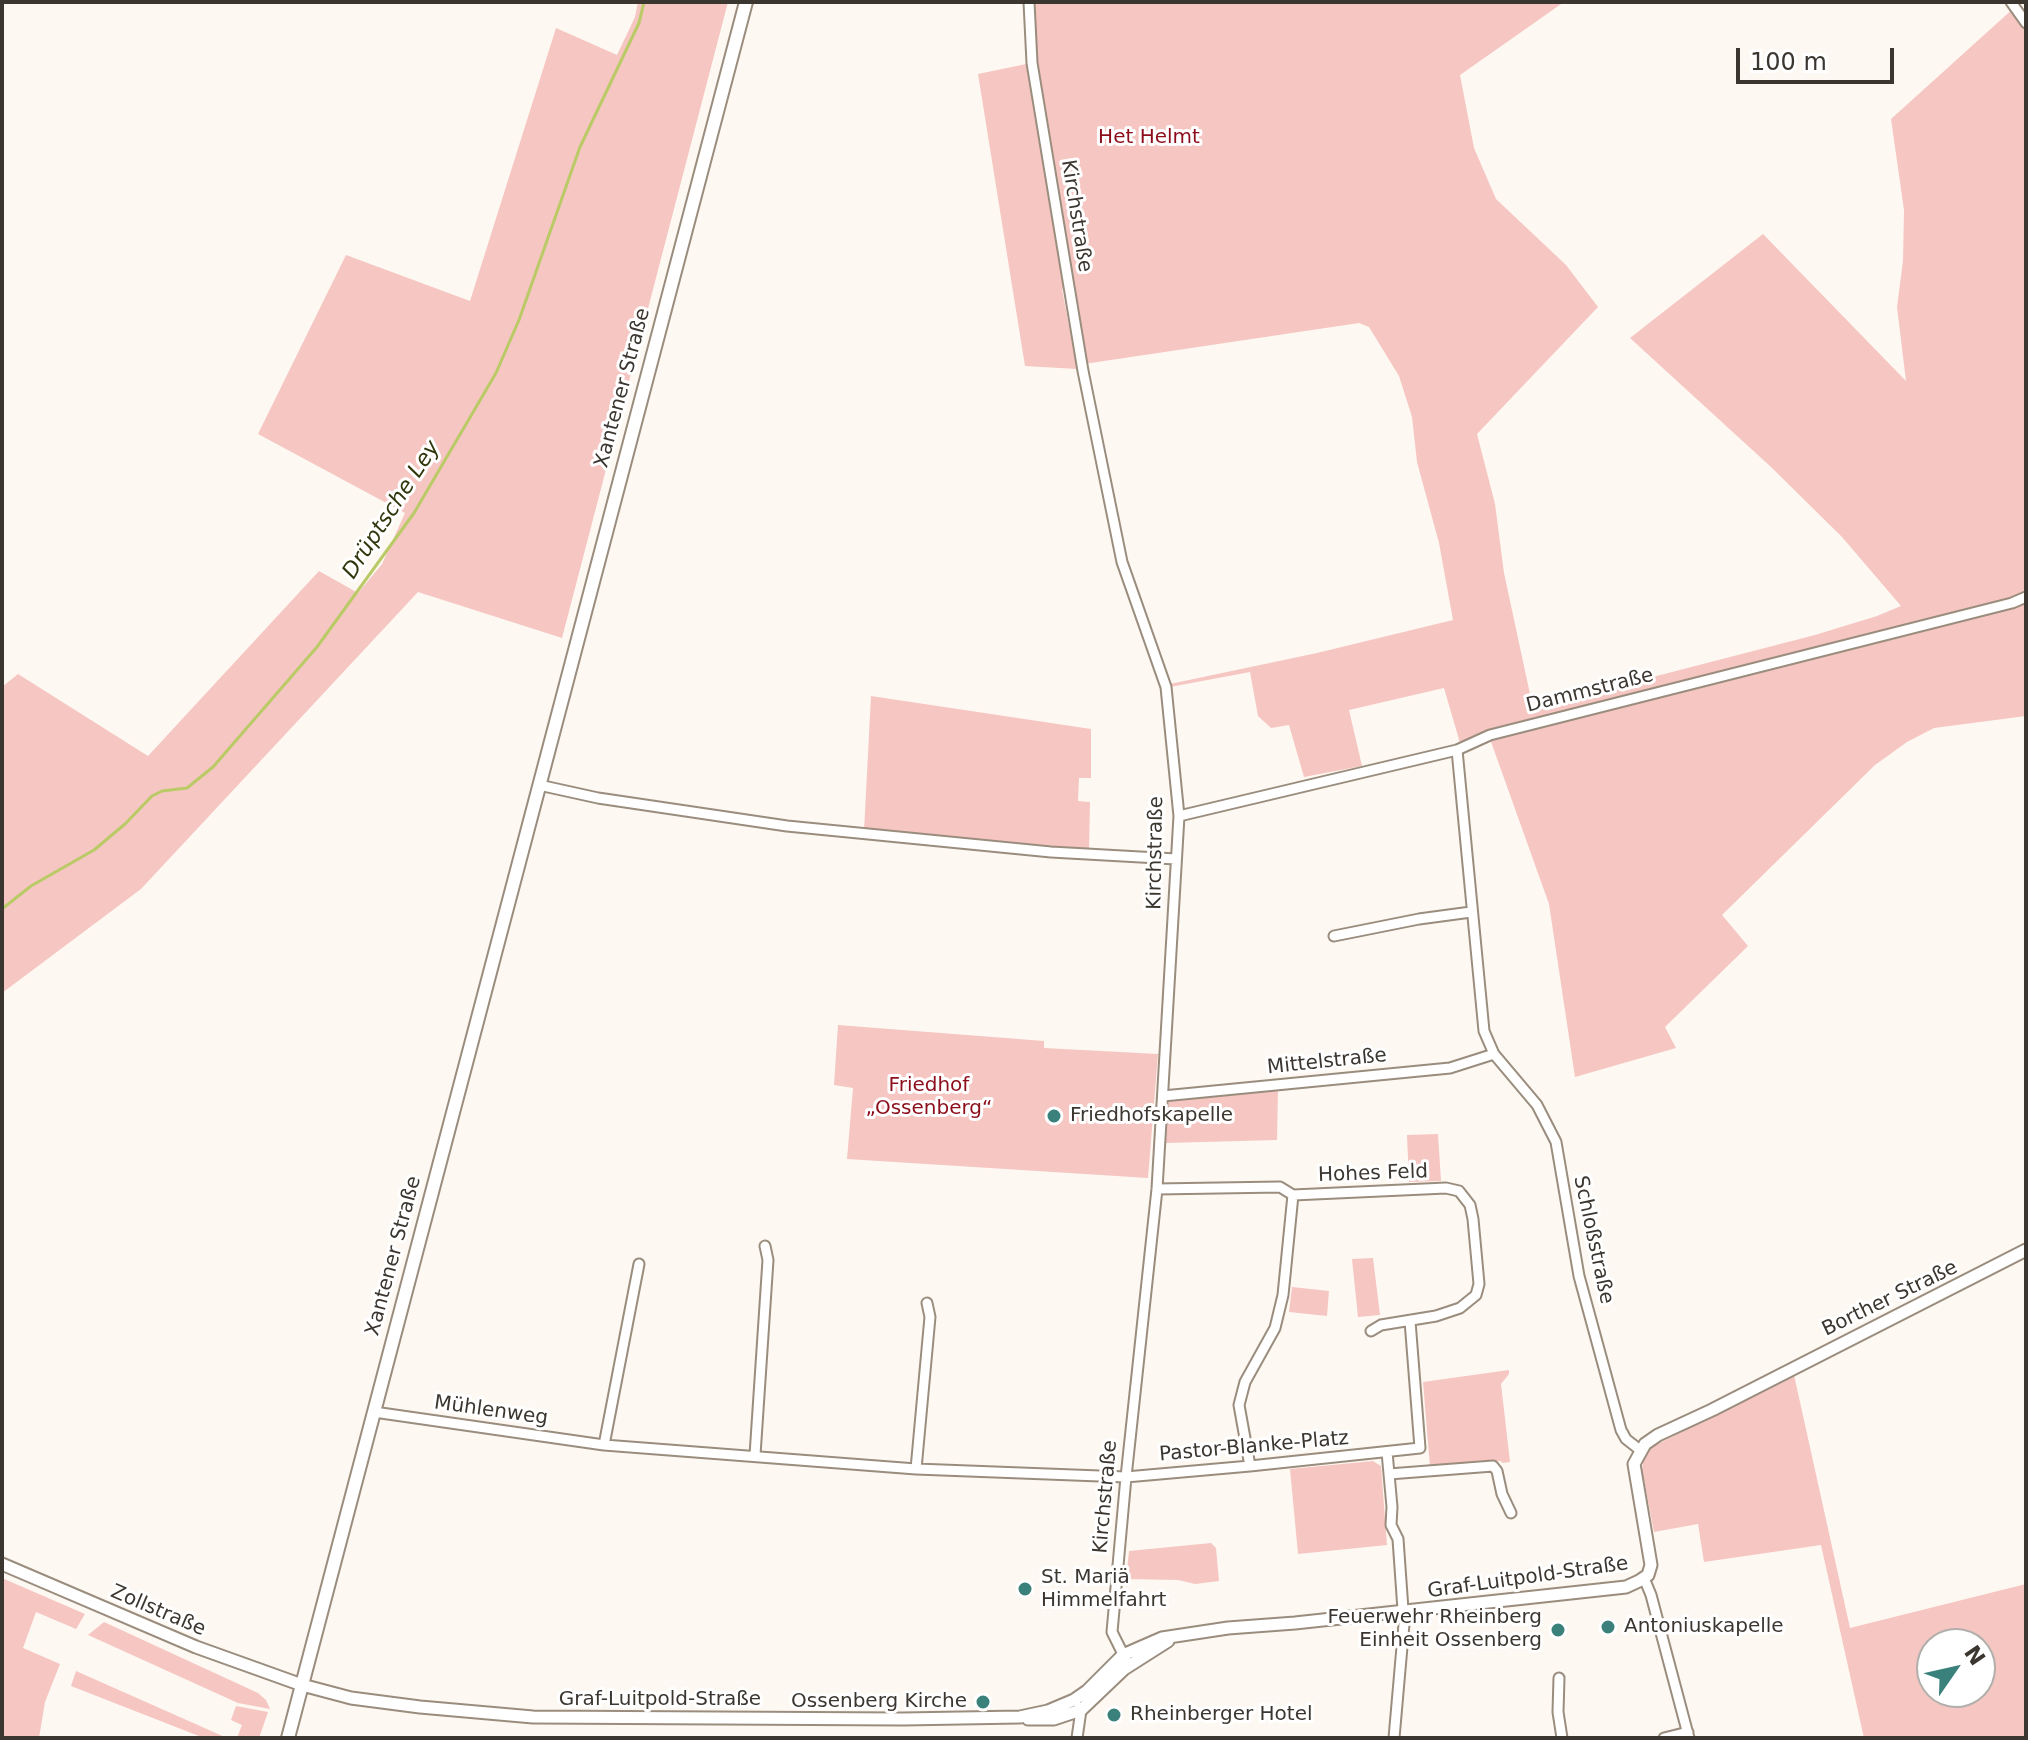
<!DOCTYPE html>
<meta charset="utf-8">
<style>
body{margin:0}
#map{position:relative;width:2028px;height:1740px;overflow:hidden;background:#fef8f2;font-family:"DejaVu Sans",sans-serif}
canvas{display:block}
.frame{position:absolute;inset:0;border:4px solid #3c3630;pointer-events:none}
.north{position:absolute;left:1916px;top:1628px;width:80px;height:80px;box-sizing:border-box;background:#fff;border:2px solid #b1afac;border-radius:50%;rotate:56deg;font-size:22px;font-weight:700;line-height:32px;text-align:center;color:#3c3630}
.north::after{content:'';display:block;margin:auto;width:28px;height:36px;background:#3a817b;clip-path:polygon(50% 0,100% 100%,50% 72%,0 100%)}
.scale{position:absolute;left:1736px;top:48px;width:158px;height:36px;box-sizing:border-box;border:4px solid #3c3630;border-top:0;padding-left:10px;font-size:24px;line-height:28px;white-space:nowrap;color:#3c3630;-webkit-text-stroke:6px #fff;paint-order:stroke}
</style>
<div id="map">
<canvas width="2028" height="1740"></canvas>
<div class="frame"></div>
<div class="north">N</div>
<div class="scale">100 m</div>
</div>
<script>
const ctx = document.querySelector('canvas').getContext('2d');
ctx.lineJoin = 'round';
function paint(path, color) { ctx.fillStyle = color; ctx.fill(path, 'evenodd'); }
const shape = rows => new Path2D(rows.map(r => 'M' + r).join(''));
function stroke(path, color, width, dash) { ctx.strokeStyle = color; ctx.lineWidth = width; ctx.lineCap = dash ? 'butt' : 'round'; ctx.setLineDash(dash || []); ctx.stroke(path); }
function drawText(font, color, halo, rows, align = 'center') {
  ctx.font = font + ' "DejaVu Sans",sans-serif'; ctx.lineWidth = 6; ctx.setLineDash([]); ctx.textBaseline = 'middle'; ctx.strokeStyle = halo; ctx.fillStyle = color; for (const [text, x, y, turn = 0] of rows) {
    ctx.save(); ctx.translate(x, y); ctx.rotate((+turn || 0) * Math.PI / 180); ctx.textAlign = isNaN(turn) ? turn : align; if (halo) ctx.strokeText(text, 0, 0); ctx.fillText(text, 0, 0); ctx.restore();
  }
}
const green = shape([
 [638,2,728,2,562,638,418,592,141,889,2,993,2,687,18,674,148,756,319,571,358,593,382,564,405,513,258,434,346,255,470,301,556,28,617,55,635,17],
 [1032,2,1564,2,1460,75,1474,148,1496,199,1566,265,1598,307,1477,434,1495,504,1504,573,1533,708,1815,635,1877,616,1901,606,1842,537,1771,467,1630,338,1763,234,1906,381,1897,307,1903,261,1904,210,1891,119,2015,7,2026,23,2026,597,1488,734,1460,743,1444,688,1349,710,1362,766,1304,777,1289,725,1271,728,1258,716,1250,672,1170,687,1170,684,1317,653,1453,620,1439,543,1417,462,1412,417,1405,395,1399,376,1369,327,1359,323,1084,364,1070,287,1062,289,1077,369,1025,366,978,74,1036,62],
 [2026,601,2026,716,1934,728,1907,742,1875,765,1722,915,1748,946,1665,1027,1676,1048,1575,1077,1549,904,1490,739],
 [871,696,1091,729,1091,778,1079,778,1078,801,1090,802,1089,849,948,840,864,831],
 [838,1025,1044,1041,1044,1048,1158,1054,1148,1178,847,1159,853,1088,834,1085],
 [1278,1089,1277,1140,1165,1143,1169,1100],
 [1438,1134,1441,1181,1409,1182,1407,1135],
 [1373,1258,1380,1315,1358,1317,1352,1259],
 [1292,1287,1329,1291,1327,1316,1289,1312],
 [1509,1370,1509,1374,1501,1384,1510,1462,1502,1463,1501,1461,1430,1467,1423,1382],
 [1794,1375,1850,1628,2026,1584,2026,1738,1864,1738,1821,1545,1704,1562,1698,1524,1654,1532,1642,1470,1644,1455,1650,1448],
 [1932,1644,1980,1644,1980,1692,1932,1692],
 [1373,1461,1381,1466,1387,1545,1298,1554,1290,1469],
 [1211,1543,1216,1548,1219,1581,1195,1584,1178,1580,1126,1579,1129,1551],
 [2,1578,85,1614,76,1629,36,1612,23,1648,60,1664,45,1702,39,1738,2,1738],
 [104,1622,258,1693,266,1700,270,1709,238,1703,88,1635],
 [76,1671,227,1738,204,1738,71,1686],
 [236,1706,268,1712,259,1738,237,1738,242,1725,231,1720]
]);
const stream = shape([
 [2,909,31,886,94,850,125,824,152,796,162,791,187,788,213,767,317,647,414,513,496,373,519,320,580,147,639,23,644,2]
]);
const minor = shape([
 [1029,2,1032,63,1083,371,1122,562,1166,687,1179,816,1157,1189,1126,1477,1112,1632,1126,1660],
 [2011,2,2026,23],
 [1457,750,1484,1031,1494,1054,1537,1105,1556,1142,1579,1276,1621,1430,1626,1439,1640,1450],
 [539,785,598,798,787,826,1051,852,1176,859],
 [1179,816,1457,750,1490,735,2012,603,2026,597],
 [1334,936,1419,919,1471,912],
 [1163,1096,1450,1068,1494,1054],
 [1157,1189,1280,1187,1293,1195,1446,1188,1459,1191,1470,1205,1473,1219,1479,1284,1476,1295,1460,1308,1436,1316,1381,1325,1371,1331],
 [374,1412,604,1445,916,1469,1126,1477,1250,1466,1420,1448,1410,1321],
 [604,1445,639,1264],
 [1387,1452,1392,1507,1391,1525,1398,1539,1404,1624,1394,1738],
 [755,1455,768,1260,765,1246],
 [1250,1466,1239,1405,1245,1382,1275,1328,1283,1295,1293,1195],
 [916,1469,930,1317,927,1303],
 [1389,1474,1493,1466,1497,1471,1502,1494,1511,1513],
 [1644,1578,1651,1595,1689,1738],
 [1559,1678,1558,1712,1562,1738],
 [1077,1738,1081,1710,1079,1707],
 [1664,1738,1688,1732]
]);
const tertiary = shape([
 [2,1564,196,1647,302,1685,351,1698,420,1707,533,1717,903,1719,1020,1717,1048,1711,1074,1700,1087,1691,1123,1655,1162,1638,1228,1628,1295,1623,1626,1587,1639,1581,1648,1575,1651,1565,1634,1464,1645,1444,1658,1435,1712,1410,2026,1250],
 [1028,1719,1054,1719,1081,1710,1124,1669,1168,1641]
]);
const secondary = shape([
 [288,1738,746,2]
]);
const markers = [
 [1054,1116,8,"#3a817b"],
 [1025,1589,8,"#3a817b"],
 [1608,1627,8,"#3a817b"],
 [1558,1630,8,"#3a817b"],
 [983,1702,8,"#3a817b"],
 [1114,1715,8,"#3a817b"]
];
const parkNames = [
 ["Het Helmt",1149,138],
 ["Friedhof",929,1086],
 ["„Ossenberg“",929,1109]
];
const streetNames = [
 ["Kirchstraße",1076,216,81],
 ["Xantener Straße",623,388,-75],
 ["Dammstraße",1590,691,-14],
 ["Kirchstraße",1156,853,-89],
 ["Mittelstraße",1327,1062,-6],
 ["Hohes Feld",1373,1174,-2],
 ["Schloßstraße",1593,1240,78],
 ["Xantener Straße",394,1256,-75],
 ["Borther Straße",1890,1299,-26],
 ["Mühlenweg",491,1411,8],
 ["Pastor-Blanke-Platz",1254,1447,-5],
 ["Kirchstraße",1106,1497,-85],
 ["Graf-Luitpold-Straße",1528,1578,-8],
 ["Zollstraße",158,1611,23],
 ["Graf-Luitpold-Straße",660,1700]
];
const poiNames = [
 ["Friedhofskapelle",1070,1116],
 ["St. Mariä",1041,1578],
 ["Himmelfahrt",1041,1601],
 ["Feuerwehr Rheinberg",1542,1618,"right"],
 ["Einheit Ossenberg",1542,1641,"right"],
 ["Antoniuskapelle",1624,1627],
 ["Ossenberg Kirche",967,1702,"right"],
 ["Rheinberger Hotel",1130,1715]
];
const waterNames = [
 ["Drüptsche Ley",392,510,-57]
];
paint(green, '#f6c6c2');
stroke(stream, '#b9ca66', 3);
stroke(minor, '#9a8d7e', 13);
stroke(tertiary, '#9a8d7e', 15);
stroke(secondary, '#9a8d7e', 16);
stroke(minor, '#fff', 9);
stroke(tertiary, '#fff', 11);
stroke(secondary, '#fff', 12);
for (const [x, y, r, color] of markers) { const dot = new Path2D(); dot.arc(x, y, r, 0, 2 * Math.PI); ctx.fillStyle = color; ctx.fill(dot); stroke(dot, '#fff', 3); }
drawText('20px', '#8d0e1b', '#fff', parkNames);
drawText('20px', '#3c3630', '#fff', streetNames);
drawText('20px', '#3c3630', '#fff', poiNames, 'left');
drawText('italic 22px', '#31370c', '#fff', waterNames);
</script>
